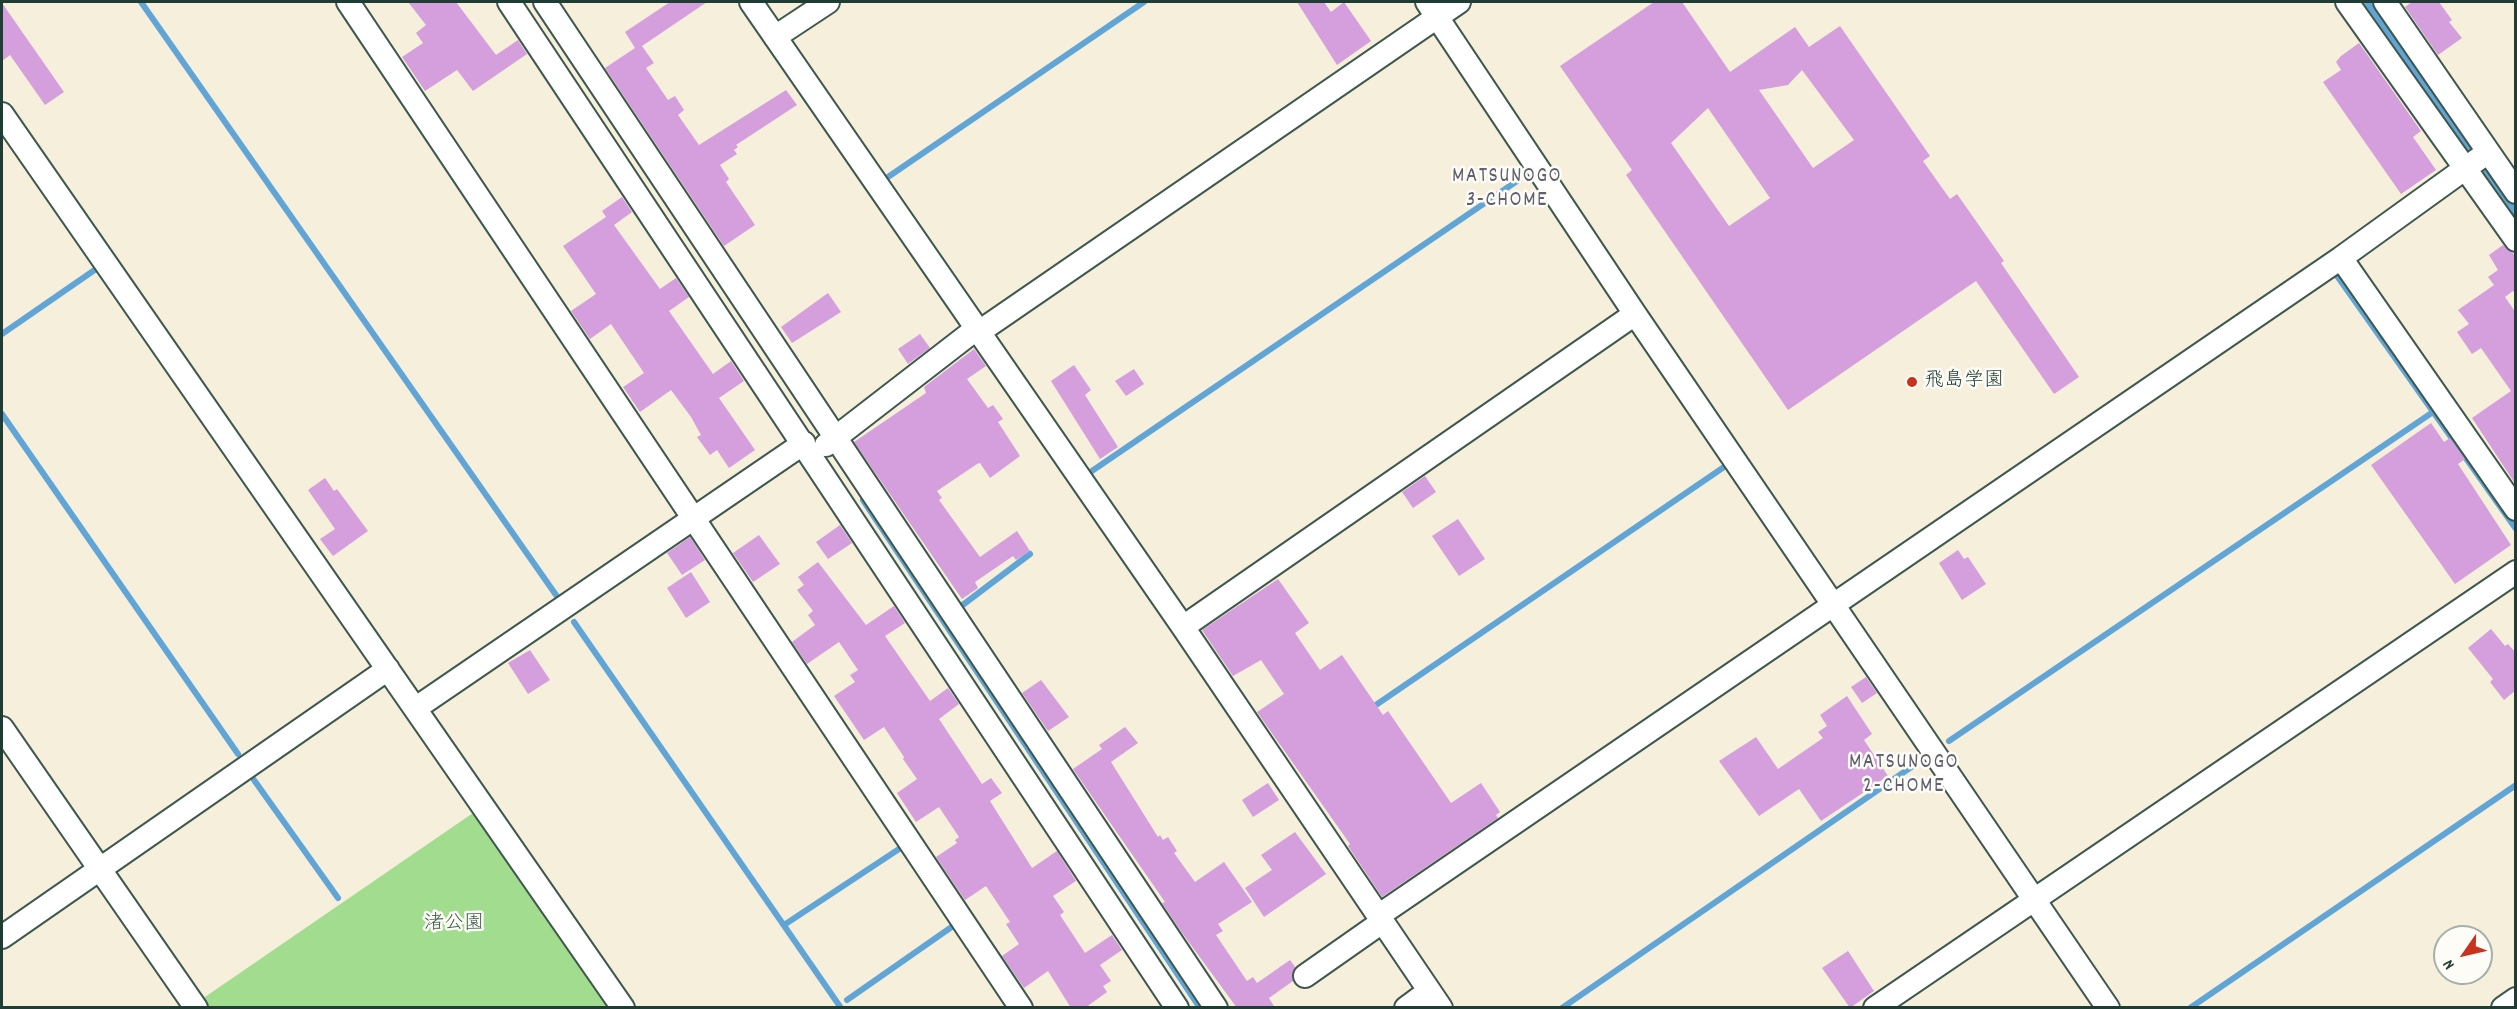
<!DOCTYPE html>
<meta charset="utf-8">
<style>
body{margin:0}
#map{position:relative;width:2517px;height:1009px;overflow:hidden;background:#f5efdc;font-family:Dekko,sans-serif}
canvas{display:block}
.frame{position:absolute;inset:0;border:3px solid #1f3d34;pointer-events:none}
.north{position:absolute;left:2433px;top:925px;width:60px;height:60px;box-sizing:border-box;background:#fdfcf7;border:2px solid #a4b0a9;border-radius:50%;rotate:236deg;font-size:16px;font-weight:700;line-height:24px;text-align:center;color:#1f3d34}
.north::after{content:'';display:block;margin:auto;width:21px;height:27px;background:#c8321e;clip-path:polygon(50% 0,100% 100%,50% 72%,0 100%)}
</style>
<div id="map">
<canvas width="2517" height="1009"></canvas>
<div class="frame"></div>
<div class="north">N</div>
</div>
<script>
const ctx = document.querySelector('canvas').getContext('2d');
ctx.lineJoin = 'round';
function paint(path, color) { ctx.fillStyle = color; ctx.fill(path, 'evenodd'); }
const shape = rows => new Path2D(rows.map(r => 'M' + r).join(''));
function stroke(path, color, width, dash) { ctx.strokeStyle = color; ctx.lineWidth = width; ctx.lineCap = dash ? 'butt' : 'round'; ctx.setLineDash(dash || []); ctx.stroke(path); }
function drawText(font, color, halo, rows, align = 'center') {
  ctx.font = font + ' Dekko,"Klee One",sans-serif'; ctx.lineWidth = 5; ctx.setLineDash([]); ctx.textBaseline = 'middle'; ctx.strokeStyle = halo; ctx.fillStyle = color; for (const [text, x, y, turn = 0] of rows) {
    ctx.save(); ctx.translate(x, y); ctx.rotate((+turn || 0) * Math.PI / 180); ctx.textAlign = isNaN(turn) ? turn : align; if (halo) ctx.strokeText(text, 0, 0); ctx.fillText(text, 0, 0); ctx.restore();
  }
}
const green = shape([
 [473,813,615,1007,208,1008,202,999]
]);
const water = shape([
 [2359,2,2373,2,2515,205,2515,222]
]);
const stream = shape([
 [141,2,556,595],
 [888,177,1144,2],
 [2335,273,2516,529],
 [2,334,96,269],
 [2,414,238,754],
 [1089,473,1517,181],
 [863,500,1200,1008],
 [960,607,1030,554],
 [574,622,841,1008],
 [1370,709,1724,467],
 [1949,741,2433,412],
 [254,780,338,898],
 [784,925,899,849],
 [847,1000,953,926],
 [1562,1008,1920,761],
 [2190,1008,2516,785]
]);
const building = shape([
 [408,2,456,2,496,55,518,40,527,54,473,91,457,70,425,91,402,57,423,43,416,33,426,25],
 [670,2,707,2,642,46,654,63,646,68,668,100,675,96,684,110,678,115,699,145,786,90,797,105,736,145,738,147,734,150,737,154,720,165,729,179,726,182,755,225,724,246,605,68,635,48,625,32],
 [1297,2,1324,2,1331,12,1344,2,1371,41,1337,65],
 [1654,2,1682,2,1730,72,1795,27,1809,47,1840,26,1930,156,1923,161,1950,199,1957,194,2004,261,2001,263,2079,377,2054,394,1976,281,1788,410,1626,175,1632,170,1560,66],
 [1802,70,1854,140,1813,168,1759,90,1788,85],
 [1708,108,1770,198,1729,226,1671,143],
 [2412,2,2439,2,2452,20,2449,22,2462,38,2438,55,2405,7],
 [2,3,64,92,45,105,10,55,2,61],
 [2359,43,2421,131,2413,137,2436,170,2401,194,2323,82,2341,70,2336,62,2341,56],
 [622,197,632,212,614,225,660,289,676,278,689,297,669,311,713,374,731,361,744,381,719,398,755,450,729,468,717,450,710,455,697,437,701,435,691,417,671,390,640,412,623,387,644,373,611,324,590,339,571,311,596,294,563,246,606,217,602,211],
 [2503,245,2516,256,2516,295,2513,291,2505,297,2516,313,2516,485,2472,418,2511,391,2481,348,2472,354,2457,332,2469,324,2458,310,2494,285,2488,277,2498,270,2489,255],
 [828,293,841,312,792,343,781,327],
 [920,334,930,348,908,364,898,349],
 [974,349,986,366,967,379,988,408,993,405,1003,419,998,422,1020,456,990,478,980,463,977,464,937,491,942,498,939,500,980,557,1017,531,1030,551,1016,560,1013,556,975,582,978,588,962,599,854,442,926,393,924,387],
 [1074,365,1091,390,1085,395,1118,447,1100,459,1051,381],
 [1134,369,1144,384,1126,396,1115,381],
 [2431,423,2444,442,2450,438,2465,459,2458,464,2511,545,2455,584,2371,465],
 [1425,476,1436,492,1413,508,1402,492],
 [325,478,334,491,337,489,368,531,333,556,320,539,335,529,308,490],
 [1458,519,1485,559,1459,576,1432,536],
 [840,525,852,543,828,559,816,542],
 [759,535,780,564,753,582,733,553],
 [690,537,705,560,682,575,667,553],
 [1958,550,1964,559,1968,557,1986,584,1962,600,1939,563],
 [818,562,866,625,894,606,905,623,885,636,930,701,948,688,959,704,939,719,982,784,991,778,1002,793,990,801,1032,868,1057,851,1076,881,1053,896,1064,912,1060,915,1085,953,1112,935,1122,950,1100,965,1111,981,1103,986,1107,992,1085,1008,1071,1008,1048,971,1024,988,1002,956,1019,944,1006,924,1010,922,986,886,965,900,936,857,957,843,955,840,959,837,939,807,916,822,897,793,917,779,903,759,904,757,884,727,864,740,834,696,855,682,850,675,858,670,839,642,807,664,792,642,815,625,808,615,813,611,797,590,804,585,798,577],
 [691,572,710,602,686,618,667,588],
 [1278,579,1309,623,1295,633,1320,670,1342,655,1383,715,1388,711,1451,803,1481,783,1500,812,1496,815,1498,818,1382,897,1348,846,1350,844,1257,712,1284,694,1261,660,1233,676,1202,630],
 [2491,629,2505,646,2508,644,2516,653,2516,690,2504,700,2490,682,2493,679,2468,648],
 [530,650,550,680,528,694,508,663],
 [1866,677,1877,693,1862,703,1851,687],
 [1041,680,1069,717,1048,731,1022,693],
 [1847,696,1872,734,1864,740,1888,776,1821,821,1799,789,1759,816,1719,761,1756,737,1778,769,1823,738,1818,732,1827,726,1820,715],
 [1125,727,1138,743,1111,762,1158,837,1160,835,1163,840,1168,837,1177,851,1174,853,1195,882,1224,862,1252,902,1218,924,1223,931,1216,935,1247,981,1253,977,1257,983,1290,960,1295,967,1293,981,1269,998,1275,1008,1237,1008,1180,930,1162,903,1165,902,1073,769,1102,749,1099,745],
 [1268,783,1279,800,1253,817,1242,800],
 [1295,832,1326,874,1264,917,1245,888,1272,870,1261,855],
 [1848,951,1874,991,1850,1008,1822,968]
]);
const minor = shape([
 [348,2,1021,1008],
 [509,2,1177,1008],
 [545,2,1216,1008],
 [751,2,1183,627,1441,1008],
 [1427,2,1635,314,2108,1008],
 [2347,2,2516,240],
 [2385,2,2516,192],
 [775,37,828,2],
 [2,114,623,1008],
 [2341,258,2516,509],
 [979,332,1459,2],
 [826,445,976,329],
 [1183,627,1635,314],
 [416,708,804,443],
 [2,728,196,1008],
 [1378,916,2341,258,2488,152],
 [2,937,388,669],
 [1305,976,1382,922],
 [1406,1008,1429,991],
 [1875,1008,2516,572],
 [2503,1008,2516,999]
]);
const markers = [
 [1912,382,6,"#c8321e"]
];
const poiNames = [
 ["飛島学園",1924,382]
];
const parkNames = [
 ["渚公園",454,925]
];
const neighbourhoodNames = [
 ["MATSUNOGO",1507,178],
 ["3-CHOME",1507,202],
 ["MATSUNOGO",1904,764],
 ["2-CHOME",1904,788]
];
paint(green, '#a2dc8f');
paint(water, '#60a5d5');
stroke(stream, '#60a5d5', 6);
paint(building, '#d49fdc');
stroke(minor, '#3f584d', 26);
stroke(minor, '#fff', 22);
for (const [x, y, r, color] of markers) { const dot = new Path2D(); dot.arc(x, y, r, 0, 2 * Math.PI); ctx.fillStyle = color; ctx.fill(dot); stroke(dot, '#fdfcf7', 2); }
drawText('20px', '#1f3d34', '#fdfcf7', poiNames, 'left');
drawText('20px', '#395d46', '#fdfcf7', parkNames);
ctx.letterSpacing = '1.5px';
drawText('21px', '#5e5f6f', '#fdfcf7', neighbourhoodNames);
ctx.letterSpacing = '0px';
</script>
